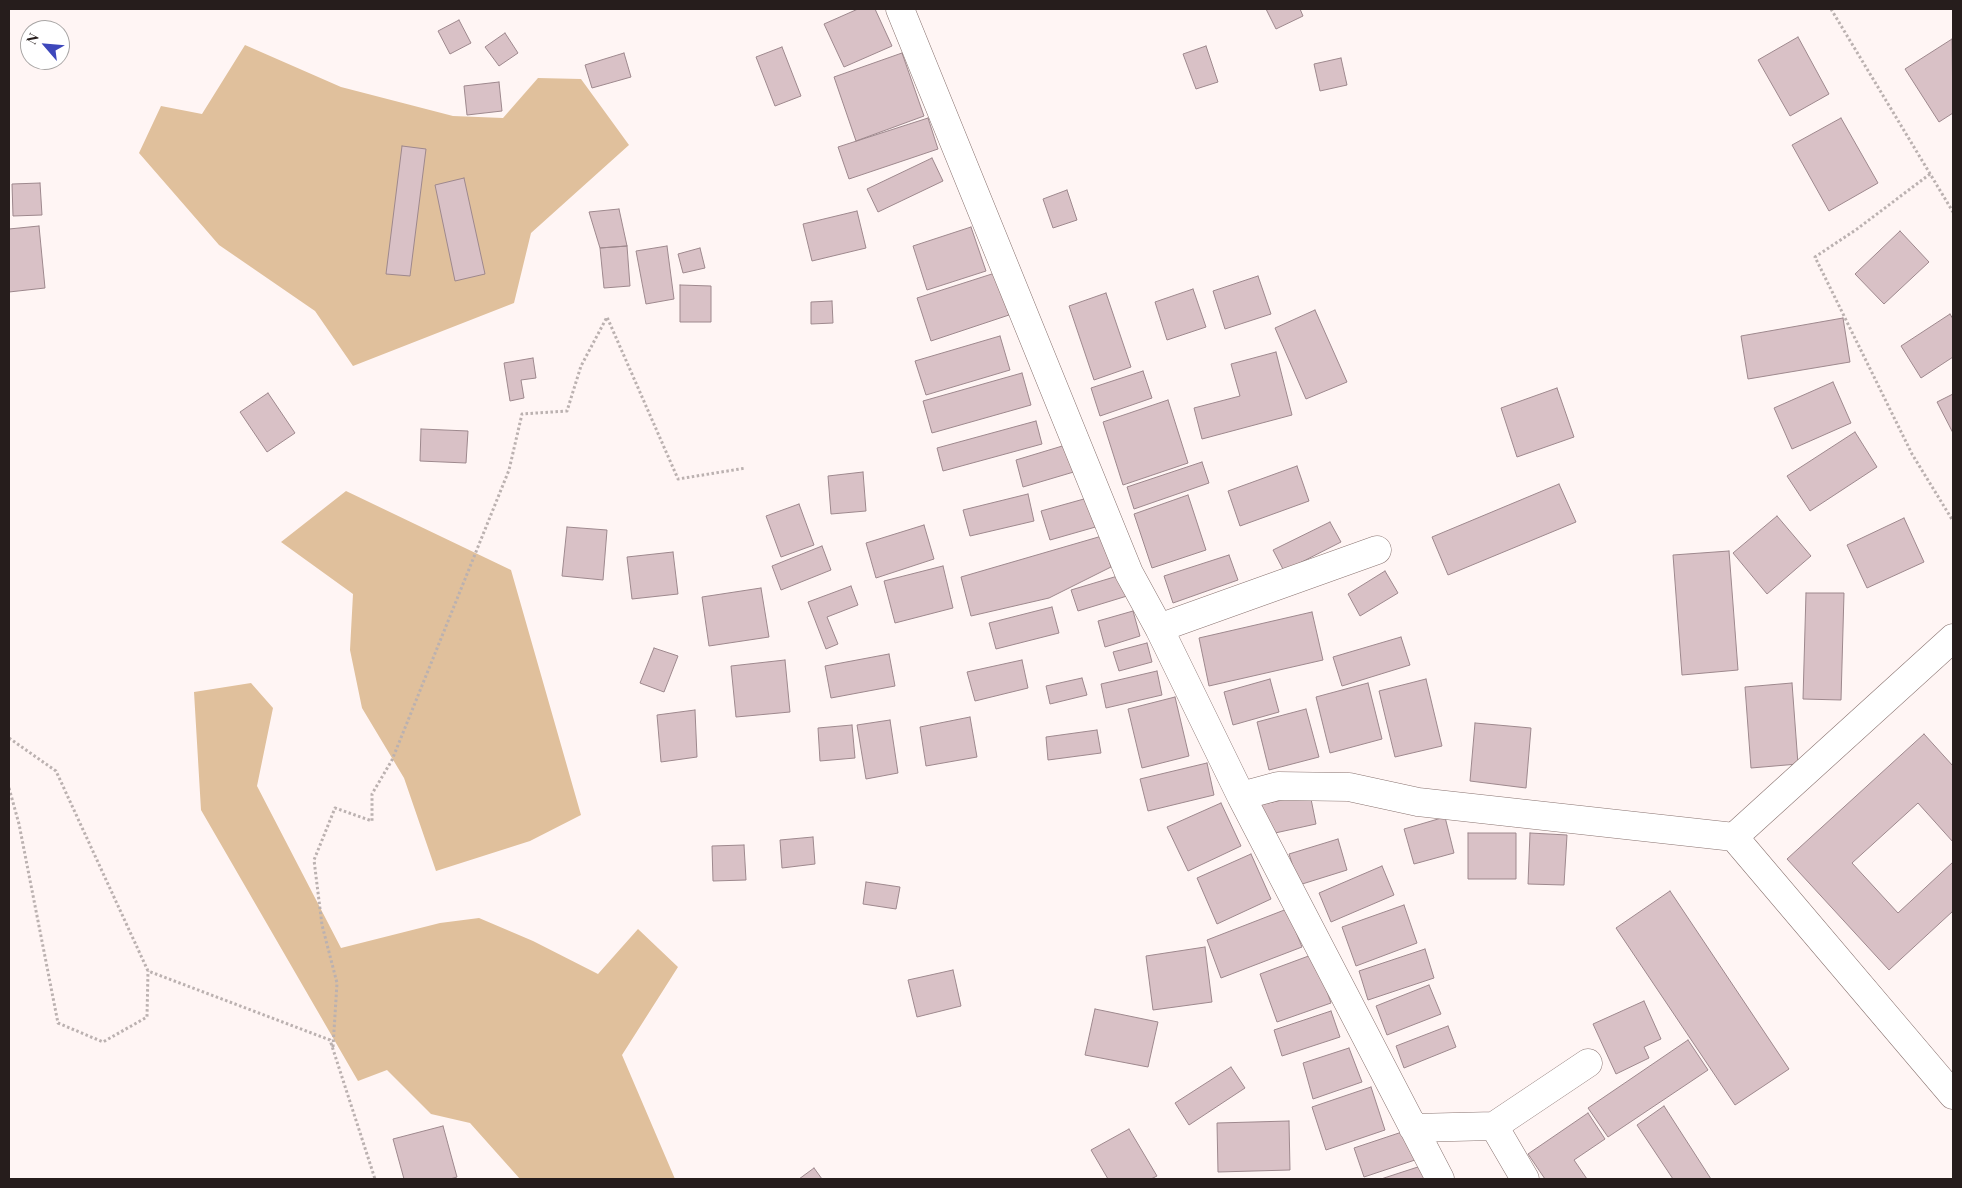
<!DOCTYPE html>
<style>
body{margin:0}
#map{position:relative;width:1962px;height:1188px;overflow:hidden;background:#fff5f4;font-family:"Playfair Display",serif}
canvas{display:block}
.frame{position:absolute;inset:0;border:10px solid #261d1c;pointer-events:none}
.north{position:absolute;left:20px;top:20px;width:50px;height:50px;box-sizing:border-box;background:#fff;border:1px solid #a8a5a4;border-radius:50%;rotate:297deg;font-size:14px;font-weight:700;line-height:20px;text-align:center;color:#261d1c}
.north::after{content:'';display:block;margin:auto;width:18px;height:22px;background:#3d47bb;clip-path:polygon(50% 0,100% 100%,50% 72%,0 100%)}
</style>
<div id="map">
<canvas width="1962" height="1188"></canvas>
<div class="frame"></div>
<div class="north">N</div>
</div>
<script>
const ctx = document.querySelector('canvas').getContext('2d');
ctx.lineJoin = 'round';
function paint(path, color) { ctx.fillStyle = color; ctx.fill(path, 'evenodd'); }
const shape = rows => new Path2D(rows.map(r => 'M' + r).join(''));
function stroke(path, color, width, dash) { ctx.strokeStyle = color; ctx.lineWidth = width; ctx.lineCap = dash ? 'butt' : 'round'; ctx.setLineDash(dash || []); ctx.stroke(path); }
const forest = shape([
 [245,45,341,87,453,116,503,118,538,78,581,79,629,145,531,233,514,303,353,366,315,311,219,245,139,153,161,106,202,114],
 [346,491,511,570,581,815,530,841,436,871,404,778,362,708,350,650,353,594,281,542],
 [251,683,273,708,257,786,341,948,440,923,479,918,533,941,598,974,638,929,678,967,622,1055,675,1179,520,1179,470,1123,431,1114,387,1070,358,1081,201,810,194,692]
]);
const building = shape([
 [858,9,875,9,892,46,844,67,824,24,858,9],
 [1266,9,1300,9,1303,16,1276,29,1266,9],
 [459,20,471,43,450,54,438,31,459,20],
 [505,33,518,53,499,66,485,47,505,33],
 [1798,37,1829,94,1790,116,1758,60,1798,37],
 [1952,39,1953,113,1939,122,1905,69,1952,39],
 [1206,46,1218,82,1196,89,1183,54,1206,46],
 [782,47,801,96,775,106,756,57,782,47],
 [624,53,631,77,592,88,585,65,624,53],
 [902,53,924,116,856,141,834,77,902,53],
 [1341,58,1347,85,1320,91,1314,64,1341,58],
 [499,82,502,111,467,115,464,86,499,82],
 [928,118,938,149,849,179,838,147,928,118],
 [1841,118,1878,183,1829,211,1792,145,1841,118],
 [402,146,426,149,410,276,386,274,402,146],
 [932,158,943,181,878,212,867,189,932,158],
 [464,178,485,274,455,281,435,185,464,178],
 [40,183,42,215,13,216,12,184,40,183],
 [1067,190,1077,220,1053,228,1043,199,1067,190],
 [619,209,627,246,600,248,589,212,619,209],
 [857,211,866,248,812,261,803,224,857,211],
 [39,226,45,288,9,292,9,229,39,226],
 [971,227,986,271,927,290,913,246,971,227],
 [1900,231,1929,262,1884,304,1855,274,1900,231],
 [627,246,630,286,604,288,600,248,627,246],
 [667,246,674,299,646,304,636,251,667,246],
 [700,248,705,268,683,273,678,254,700,248],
 [995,273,1009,315,931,341,917,298,995,273],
 [1258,276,1271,314,1225,329,1213,291,1258,276],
 [680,285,711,286,711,322,680,322,680,285],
 [1193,289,1206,327,1167,340,1155,302,1193,289],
 [1106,293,1131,367,1094,380,1069,306,1106,293],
 [832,301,833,323,811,324,811,302,832,301],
 [1315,310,1347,382,1306,399,1275,328,1315,310],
 [1950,314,1953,319,1953,357,1921,378,1901,346,1950,314],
 [1843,318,1850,362,1748,379,1741,336,1843,318],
 [1000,336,1010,370,926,395,915,361,1000,336],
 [1276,352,1292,415,1202,439,1194,408,1240,396,1231,364,1276,352],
 [533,358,536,378,521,380,524,398,510,401,504,363,533,358],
 [1143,371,1152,398,1100,416,1091,388,1143,371],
 [1022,373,1031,405,932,433,923,401,1022,373],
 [1833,382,1851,423,1792,449,1774,408,1833,382],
 [1557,388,1574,437,1517,457,1501,408,1557,388],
 [268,393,295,433,267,452,240,412,268,393],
 [1953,394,1953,433,1937,402,1953,394],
 [1168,400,1188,463,1123,485,1103,422,1168,400],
 [1036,421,1042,444,943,471,937,448,1036,421],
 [421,429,468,431,466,463,420,461,421,429],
 [1855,432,1877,467,1810,511,1787,476,1855,432],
 [1069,444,1077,471,1023,487,1016,460,1069,444],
 [1202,462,1209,483,1134,509,1127,487,1202,462],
 [1297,466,1309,501,1240,526,1228,491,1297,466],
 [863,472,866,511,831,514,828,476,863,472],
 [1559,484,1576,522,1448,575,1432,537,1559,484],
 [1028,494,1034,521,970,536,963,510,1028,494],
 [1188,495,1206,550,1152,568,1134,514,1188,495],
 [1091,497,1099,526,1050,540,1041,511,1091,497],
 [799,504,814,545,781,557,766,516,799,504],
 [1777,516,1811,556,1767,594,1733,553,1777,516],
 [1904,518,1924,562,1867,588,1847,545,1904,518],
 [1330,522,1341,542,1284,571,1273,550,1330,522],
 [924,525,934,559,876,578,866,543,924,525],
 [567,527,607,530,603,580,562,576,567,527],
 [1102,536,1111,567,1049,598,971,616,961,577,1102,536],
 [822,546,831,570,781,590,772,566,822,546],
 [1729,551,1738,670,1682,675,1673,555,1729,551],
 [673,552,678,594,632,599,627,557,673,552],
 [1229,555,1238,580,1173,603,1164,576,1229,555],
 [943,566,953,608,895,623,884,581,943,566],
 [1385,571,1398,593,1360,616,1348,594,1385,571],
 [1121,575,1127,596,1078,611,1071,590,1121,575],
 [851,586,858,605,827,617,838,644,826,649,808,602,851,586],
 [761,588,769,637,709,646,702,597,761,588],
 [1806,593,1844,593,1841,700,1803,699,1806,593],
 [1052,607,1059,633,996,649,989,623,1052,607],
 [1133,611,1140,636,1105,647,1098,621,1133,611],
 [1312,612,1323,660,1209,686,1199,638,1312,612],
 [1401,637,1410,665,1342,686,1333,657,1401,637],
 [1147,643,1152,662,1119,671,1113,652,1147,643],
 [654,648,678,656,664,692,640,683,654,648],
 [889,654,895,686,831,698,825,666,889,654],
 [785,660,790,712,736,717,731,666,785,660],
 [1022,660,1028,688,975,701,967,672,1022,660],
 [1157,671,1162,695,1106,708,1101,684,1157,671],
 [1082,678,1087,695,1050,704,1046,686,1082,678],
 [1270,679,1279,712,1233,725,1224,692,1270,679],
 [1426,679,1442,746,1395,757,1379,691,1426,679],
 [1368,683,1382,739,1330,753,1316,697,1368,683],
 [1792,683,1798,764,1751,768,1745,687,1792,683],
 [1175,697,1189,756,1142,768,1128,709,1175,697],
 [1306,709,1319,757,1269,770,1257,722,1306,709],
 [695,710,697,757,661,762,657,715,695,710],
 [970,717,977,757,926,766,920,727,970,717],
 [890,720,898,773,866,779,857,725,890,720],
 [1475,723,1531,728,1526,788,1470,781,1475,723],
 [852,725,855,758,820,761,818,728,852,725],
 [1097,730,1101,753,1048,760,1046,737,1097,730],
 [1924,734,1953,766,1953,842,1918,803,1852,863,1898,913,1953,862,1953,911,1889,970,1787,859,1924,734],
 [1207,763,1214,795,1148,811,1140,779,1207,763],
 [1310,794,1316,824,1266,835,1259,805,1310,794],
 [1221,803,1241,846,1188,871,1167,827,1221,803],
 [1445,817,1454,853,1414,864,1404,829,1445,817],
 [1468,833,1516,833,1516,879,1468,879,1468,833],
 [1530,833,1567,835,1564,885,1528,884,1530,833],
 [813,837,815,864,782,868,780,840,813,837],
 [1338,839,1347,870,1299,885,1289,854,1338,839],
 [744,845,746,880,713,881,712,846,744,845],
 [1251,854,1271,899,1217,924,1197,878,1251,854],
 [1382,866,1394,895,1331,922,1319,893,1382,866],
 [866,882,900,887,896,909,863,904,866,882],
 [1670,891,1789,1069,1735,1105,1616,928,1670,891],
 [1404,905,1417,943,1356,966,1342,927,1404,905],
 [1287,909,1302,947,1221,978,1207,940,1287,909],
 [1205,947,1212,1002,1153,1010,1146,956,1205,947],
 [1425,949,1434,978,1368,1000,1359,971,1425,949],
 [1314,954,1331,1003,1277,1022,1260,974,1314,954],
 [953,970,961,1006,917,1017,908,980,953,970],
 [1429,985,1441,1014,1387,1035,1376,1006,1429,985],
 [1644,1001,1661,1039,1644,1047,1649,1058,1616,1074,1593,1024,1644,1001],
 [1095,1009,1158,1022,1148,1067,1085,1055,1095,1009],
 [1331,1011,1340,1037,1282,1056,1274,1030,1331,1011],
 [1448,1026,1456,1047,1404,1068,1396,1046,1448,1026],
 [1688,1040,1708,1070,1608,1137,1588,1108,1688,1040],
 [1349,1048,1362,1082,1313,1099,1303,1063,1349,1048],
 [1231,1067,1245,1088,1189,1125,1175,1103,1231,1067],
 [1371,1087,1385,1130,1326,1150,1312,1107,1371,1087],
 [1664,1106,1711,1179,1673,1179,1637,1125,1664,1106],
 [1588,1113,1605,1139,1574,1160,1587,1179,1545,1179,1528,1154,1588,1113],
 [1289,1121,1290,1170,1218,1172,1217,1123,1289,1121],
 [443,1126,457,1177,450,1179,404,1179,393,1139,443,1126],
 [1129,1129,1157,1176,1151,1179,1108,1179,1091,1150,1129,1129],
 [1405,1131,1415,1160,1364,1177,1354,1148,1405,1131],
 [1424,1165,1430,1179,1381,1179,1424,1165],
 [814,1168,822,1179,799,1179,814,1168]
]);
const path = shape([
 [1831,9,1953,212],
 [1930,174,1857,229,1815,257,1912,454,1953,521],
 [9,738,56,771,148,971,330,1040,375,1179],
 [9,788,19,824,58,1023,103,1042,147,1017,148,971],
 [333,1047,337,983,322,925,314,860,335,808,372,821,372,794,392,760,509,470,522,414,567,411,581,366,607,317,678,479,746,468]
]);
const minor = shape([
 [900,9,1129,573,1159,628,1241,796,1440,1179],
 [1159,628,1377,550],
 [1241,796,1278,786,1349,787,1418,802,1734,837,1953,1095],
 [1734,837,1953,638],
 [1494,1126,1588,1063],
 [1413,1128,1494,1126,1525,1179]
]);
paint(forest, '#e0c09c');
paint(building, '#d9c1c6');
stroke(building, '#9e888d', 1);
stroke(minor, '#897370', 29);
stroke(path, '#bbb1b0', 3, [2.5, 2.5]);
stroke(minor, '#fff', 28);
</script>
